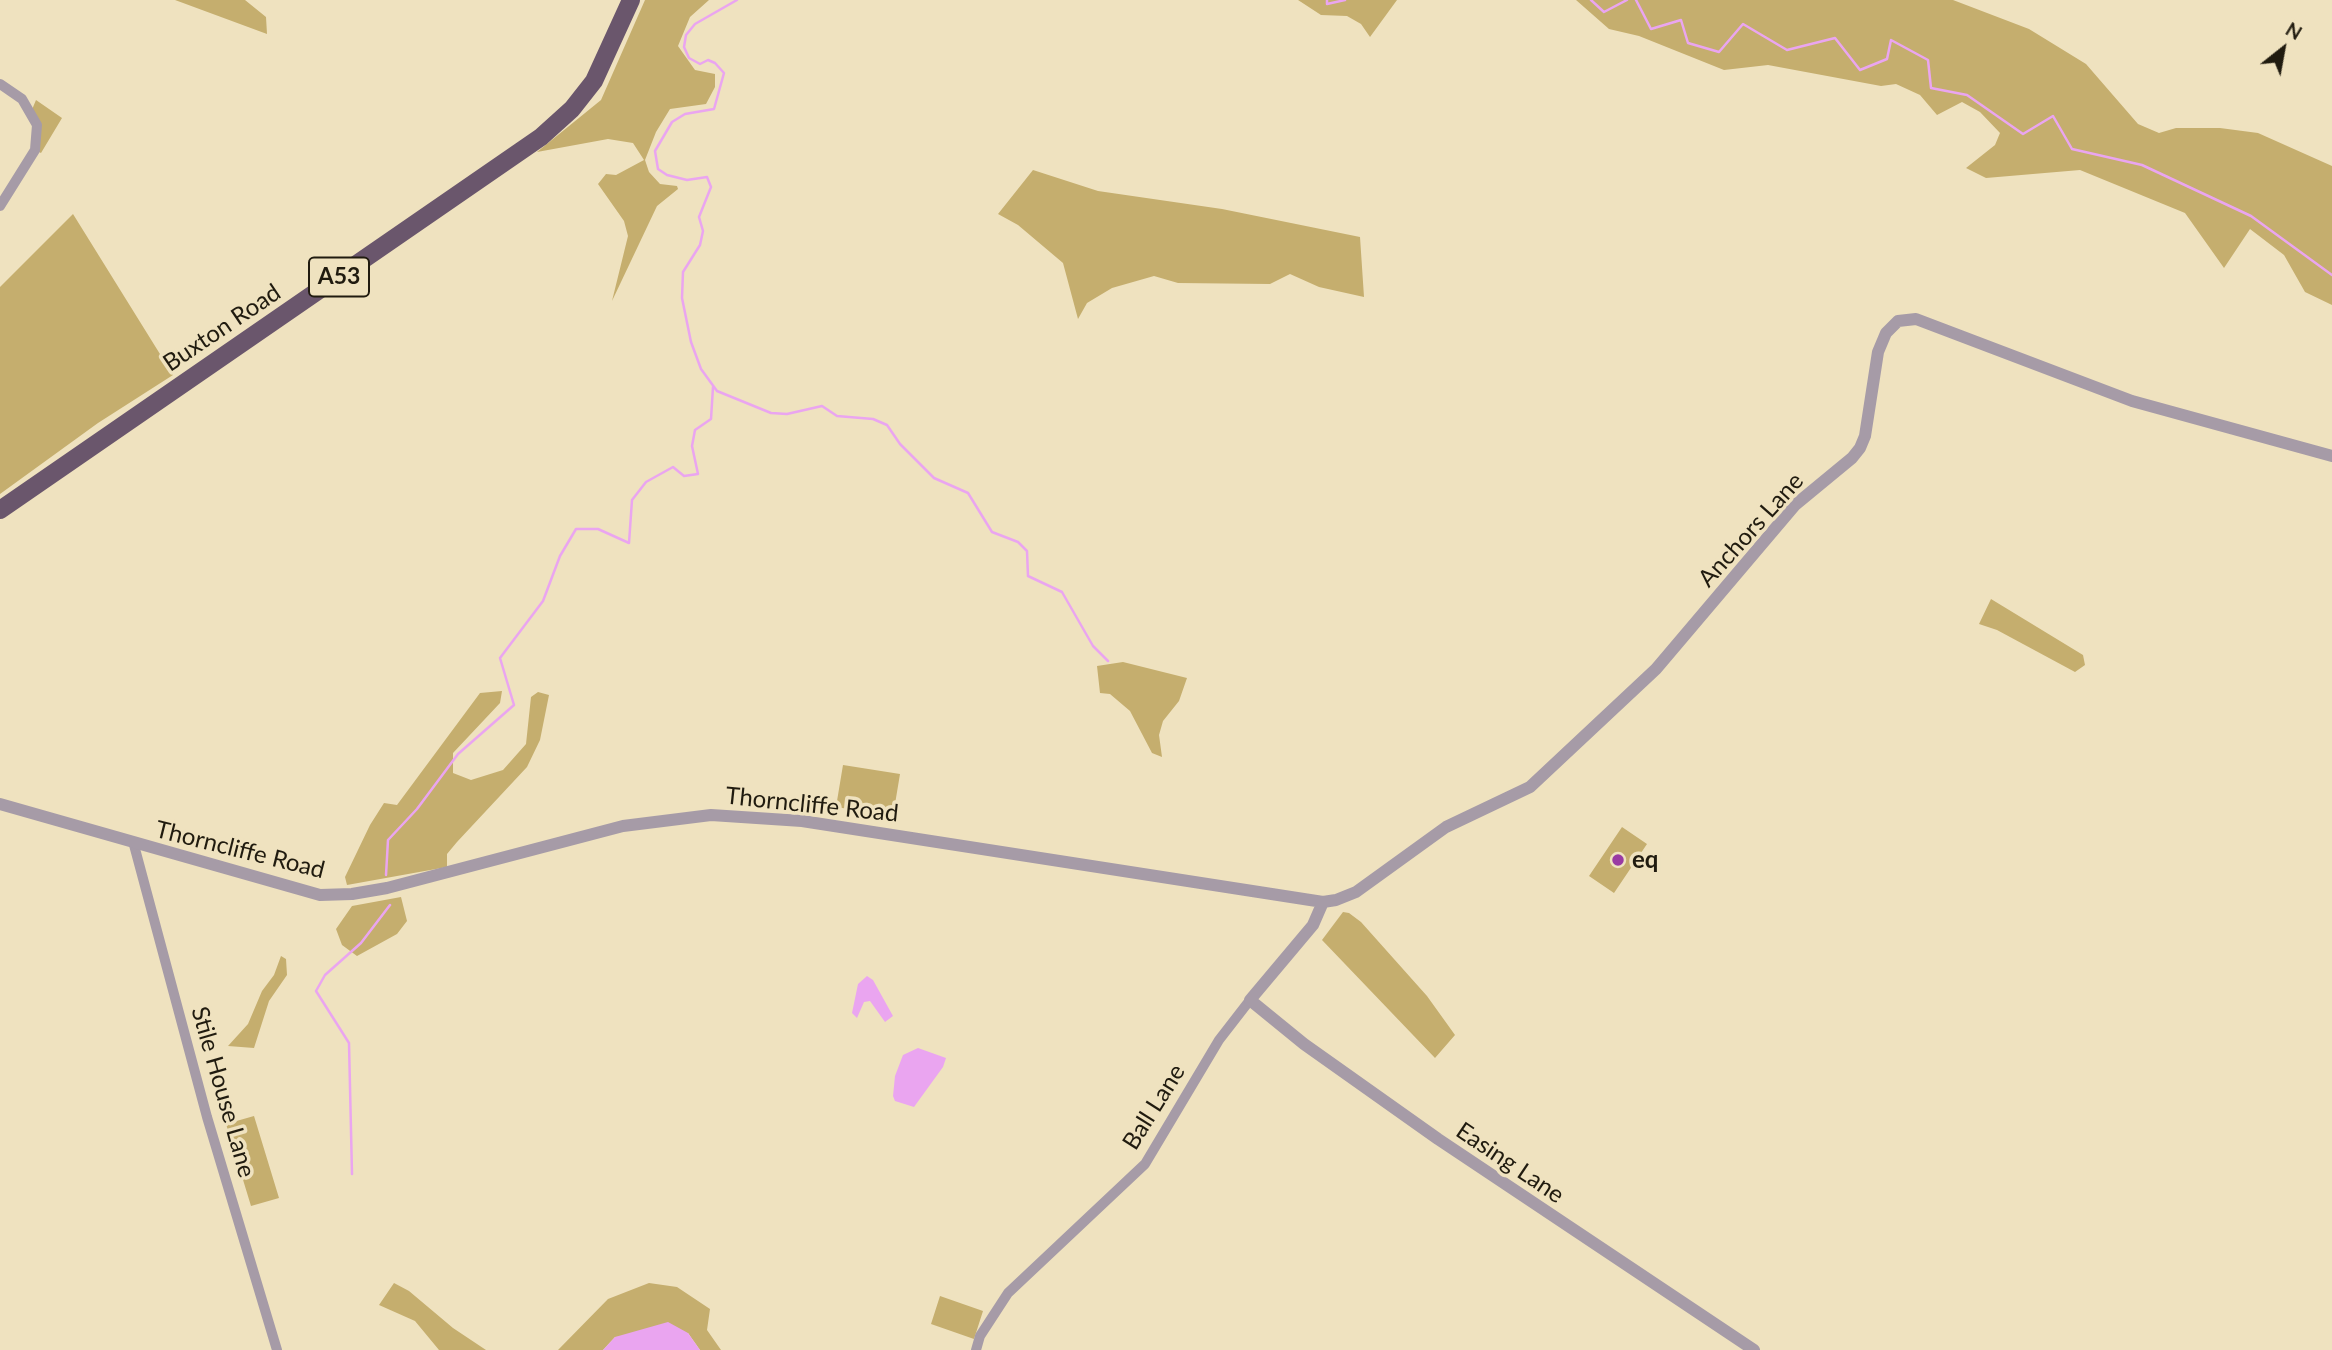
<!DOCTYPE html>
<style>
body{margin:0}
#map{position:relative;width:2332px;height:1350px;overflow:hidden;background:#efe2bf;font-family:Lato,sans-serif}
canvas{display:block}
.north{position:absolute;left:2248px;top:14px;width:70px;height:70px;-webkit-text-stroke:5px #efe2bf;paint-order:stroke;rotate:31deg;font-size:19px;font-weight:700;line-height:28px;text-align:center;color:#201b0f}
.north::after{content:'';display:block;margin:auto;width:24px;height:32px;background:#201b0f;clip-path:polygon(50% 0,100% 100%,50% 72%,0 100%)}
</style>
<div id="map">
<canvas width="2332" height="1350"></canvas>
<div class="north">N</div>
</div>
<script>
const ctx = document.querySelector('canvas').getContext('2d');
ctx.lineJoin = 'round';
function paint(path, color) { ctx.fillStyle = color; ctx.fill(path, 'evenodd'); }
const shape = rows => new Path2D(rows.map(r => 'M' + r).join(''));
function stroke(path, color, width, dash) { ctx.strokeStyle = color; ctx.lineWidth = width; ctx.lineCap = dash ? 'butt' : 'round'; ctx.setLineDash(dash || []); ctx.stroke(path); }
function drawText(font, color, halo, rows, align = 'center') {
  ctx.font = font + ' Lato,sans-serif'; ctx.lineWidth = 7; ctx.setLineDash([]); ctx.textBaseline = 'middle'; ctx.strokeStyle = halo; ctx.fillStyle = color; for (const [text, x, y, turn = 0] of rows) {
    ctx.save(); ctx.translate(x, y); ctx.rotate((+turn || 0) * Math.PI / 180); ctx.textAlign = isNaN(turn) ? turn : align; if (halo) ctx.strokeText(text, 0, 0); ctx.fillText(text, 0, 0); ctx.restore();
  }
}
const green = shape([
 [175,0,245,0,266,17,267,34],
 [645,0,709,0,690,17,678,46,695,70,715,74,715,87,706,104,670,109,656,132,645,160,649,172,660,184,677,186,678,189,657,206,612,301,628,236,624,221,598,184,606,174,616,175,644,160,633,143,608,139,537,152,601,100],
 [1298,0,1397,0,1370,37,1361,24,1347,16,1321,15],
 [1576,0,1953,0,2029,29,2086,64,2138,124,2159,133,2176,128,2220,128,2258,133,2332,166,2332,305,2305,292,2284,255,2250,229,2224,268,2185,213,2080,170,1986,178,1966,168,1995,145,2000,133,1980,112,1962,102,1937,115,1920,95,1896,84,1881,86,1768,65,1724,70,1639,36,1609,29],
 [36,100,62,118,41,153,35,150,31,112],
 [1033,170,1098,191,1222,209,1360,237,1364,297,1319,287,1290,274,1270,284,1178,283,1154,276,1112,288,1087,303,1078,319,1063,263,1018,225,998,214],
 [73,214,173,375,98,423,0,494,0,287],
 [1991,599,2083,655,2085,665,2075,672,1997,630,1979,624],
 [1123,662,1187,678,1179,701,1163,721,1159,735,1162,757,1152,753,1130,711,1110,694,1100,693,1097,666],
 [502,691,500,703,453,753,453,773,471,780,503,770,526,744,531,697,538,692,549,695,540,740,527,767,457,842,447,854,447,867,347,885,345,877,370,825,384,803,397,805,480,693],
 [843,765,900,774,893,816,836,807],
 [1622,827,1647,844,1614,893,1589,876],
 [401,897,407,921,397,934,357,956,342,945,336,929,352,906],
 [1343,912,1349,913,1361,922,1427,996,1455,1035,1435,1058,1322,940],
 [281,956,286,959,287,975,269,1001,254,1048,228,1046,248,1024,262,991,274,975],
 [254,1116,279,1198,251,1206,226,1124],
 [394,1283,409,1291,453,1328,486,1350,439,1350,415,1321,379,1305],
 [649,1283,677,1287,710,1309,707,1330,721,1350,700,1350,688,1333,615,1337,603,1350,558,1350,608,1299],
 [940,1296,983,1311,974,1339,931,1324]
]);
const water = shape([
 [867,976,873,980,893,1016,885,1022,870,1001,864,1002,857,1018,852,1013,858,984],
 [918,1048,946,1058,943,1067,914,1107,895,1101,893,1096,895,1076,903,1055],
 [668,1322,688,1333,700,1350,603,1350,615,1337]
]);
const stream = shape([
 [737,0,695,24,686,35,684,47,689,58,700,64,708,60,715,63,724,73,714,109,685,114,672,122,655,151,658,169,667,175,687,180,707,177,711,187,699,217,703,231,700,245,683,272,682,298,691,342,701,369,717,391,771,413,787,414,822,406,837,416,873,419,887,425,900,444,934,478,968,493,992,532,1018,542,1027,551,1028,576,1062,592,1093,646,1108,661],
 [1327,0,1327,4,1345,0],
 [1591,0,1604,12,1627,0],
 [1636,0,1651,29,1681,20,1688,43,1719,52,1743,24,1787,50,1835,38,1860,70,1887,59,1891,40,1928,60,1931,88,1967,95,2023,134,2053,116,2072,149,2142,165,2251,216,2332,275],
 [386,875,388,840,417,809,458,754,514,705,500,658,543,601,560,556,576,529,598,529,629,543,632,500,646,482,673,467,684,476,698,474,692,446,695,430,711,419,713,387],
 [352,1174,349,1043,316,991,325,975,361,943,390,905]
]);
const minor = shape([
 [0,84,22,99,37,125,35,150,0,206],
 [134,845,207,1117,277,1350],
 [976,1350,980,1336,1008,1293,1145,1164,1219,1040,1250,1000]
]);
const tertiary = shape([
 [0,804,320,895,352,894,387,888,623,826,711,815,802,821,1323,902,1336,900,1356,892,1446,827,1530,787,1656,669,1795,505,1852,458,1860,448,1865,436,1878,352,1886,333,1898,321,1916,319,2132,401,2332,456],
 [1323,902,1313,925,1250,1000,1304,1044,1438,1139,1754,1350]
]);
const trunk = shape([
 [0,510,541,137,572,109,594,81,631,0]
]);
const markers = [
 [1618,860,7,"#993aa3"]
];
const shields = [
 [339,277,60]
];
const shieldNames = [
 ["A53",339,277]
];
const streetNames = [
 ["Buxton Road",222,328,-34],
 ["Anchors Lane",1751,530,-48],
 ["Thorncliffe Road",812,805,6],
 ["Thorncliffe Road",240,850,14],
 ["Stile House Lane",223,1092,74],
 ["Ball Lane",1154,1107,-58],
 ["Easing Lane",1510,1163,34]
];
const poiNames = [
 ["eq",1632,860]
];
paint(green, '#c5ae6e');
paint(water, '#eaa5f0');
stroke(stream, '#eaa5f0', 2.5);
stroke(minor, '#a69ba7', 10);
stroke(tertiary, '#a69ba7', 12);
stroke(trunk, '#6a566c', 18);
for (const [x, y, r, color] of markers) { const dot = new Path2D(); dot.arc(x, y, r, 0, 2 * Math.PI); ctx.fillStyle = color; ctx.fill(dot); stroke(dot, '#efe2bf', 2.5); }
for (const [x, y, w] of shields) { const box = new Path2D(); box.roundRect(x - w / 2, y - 19.5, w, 39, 5); ctx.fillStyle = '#efe2bf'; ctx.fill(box); stroke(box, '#201b0f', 2); }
drawText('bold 23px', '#201b0f', null, shieldNames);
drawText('24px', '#201b0f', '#efe2bf', streetNames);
drawText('bold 24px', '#201b0f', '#efe2bf', poiNames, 'left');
</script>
